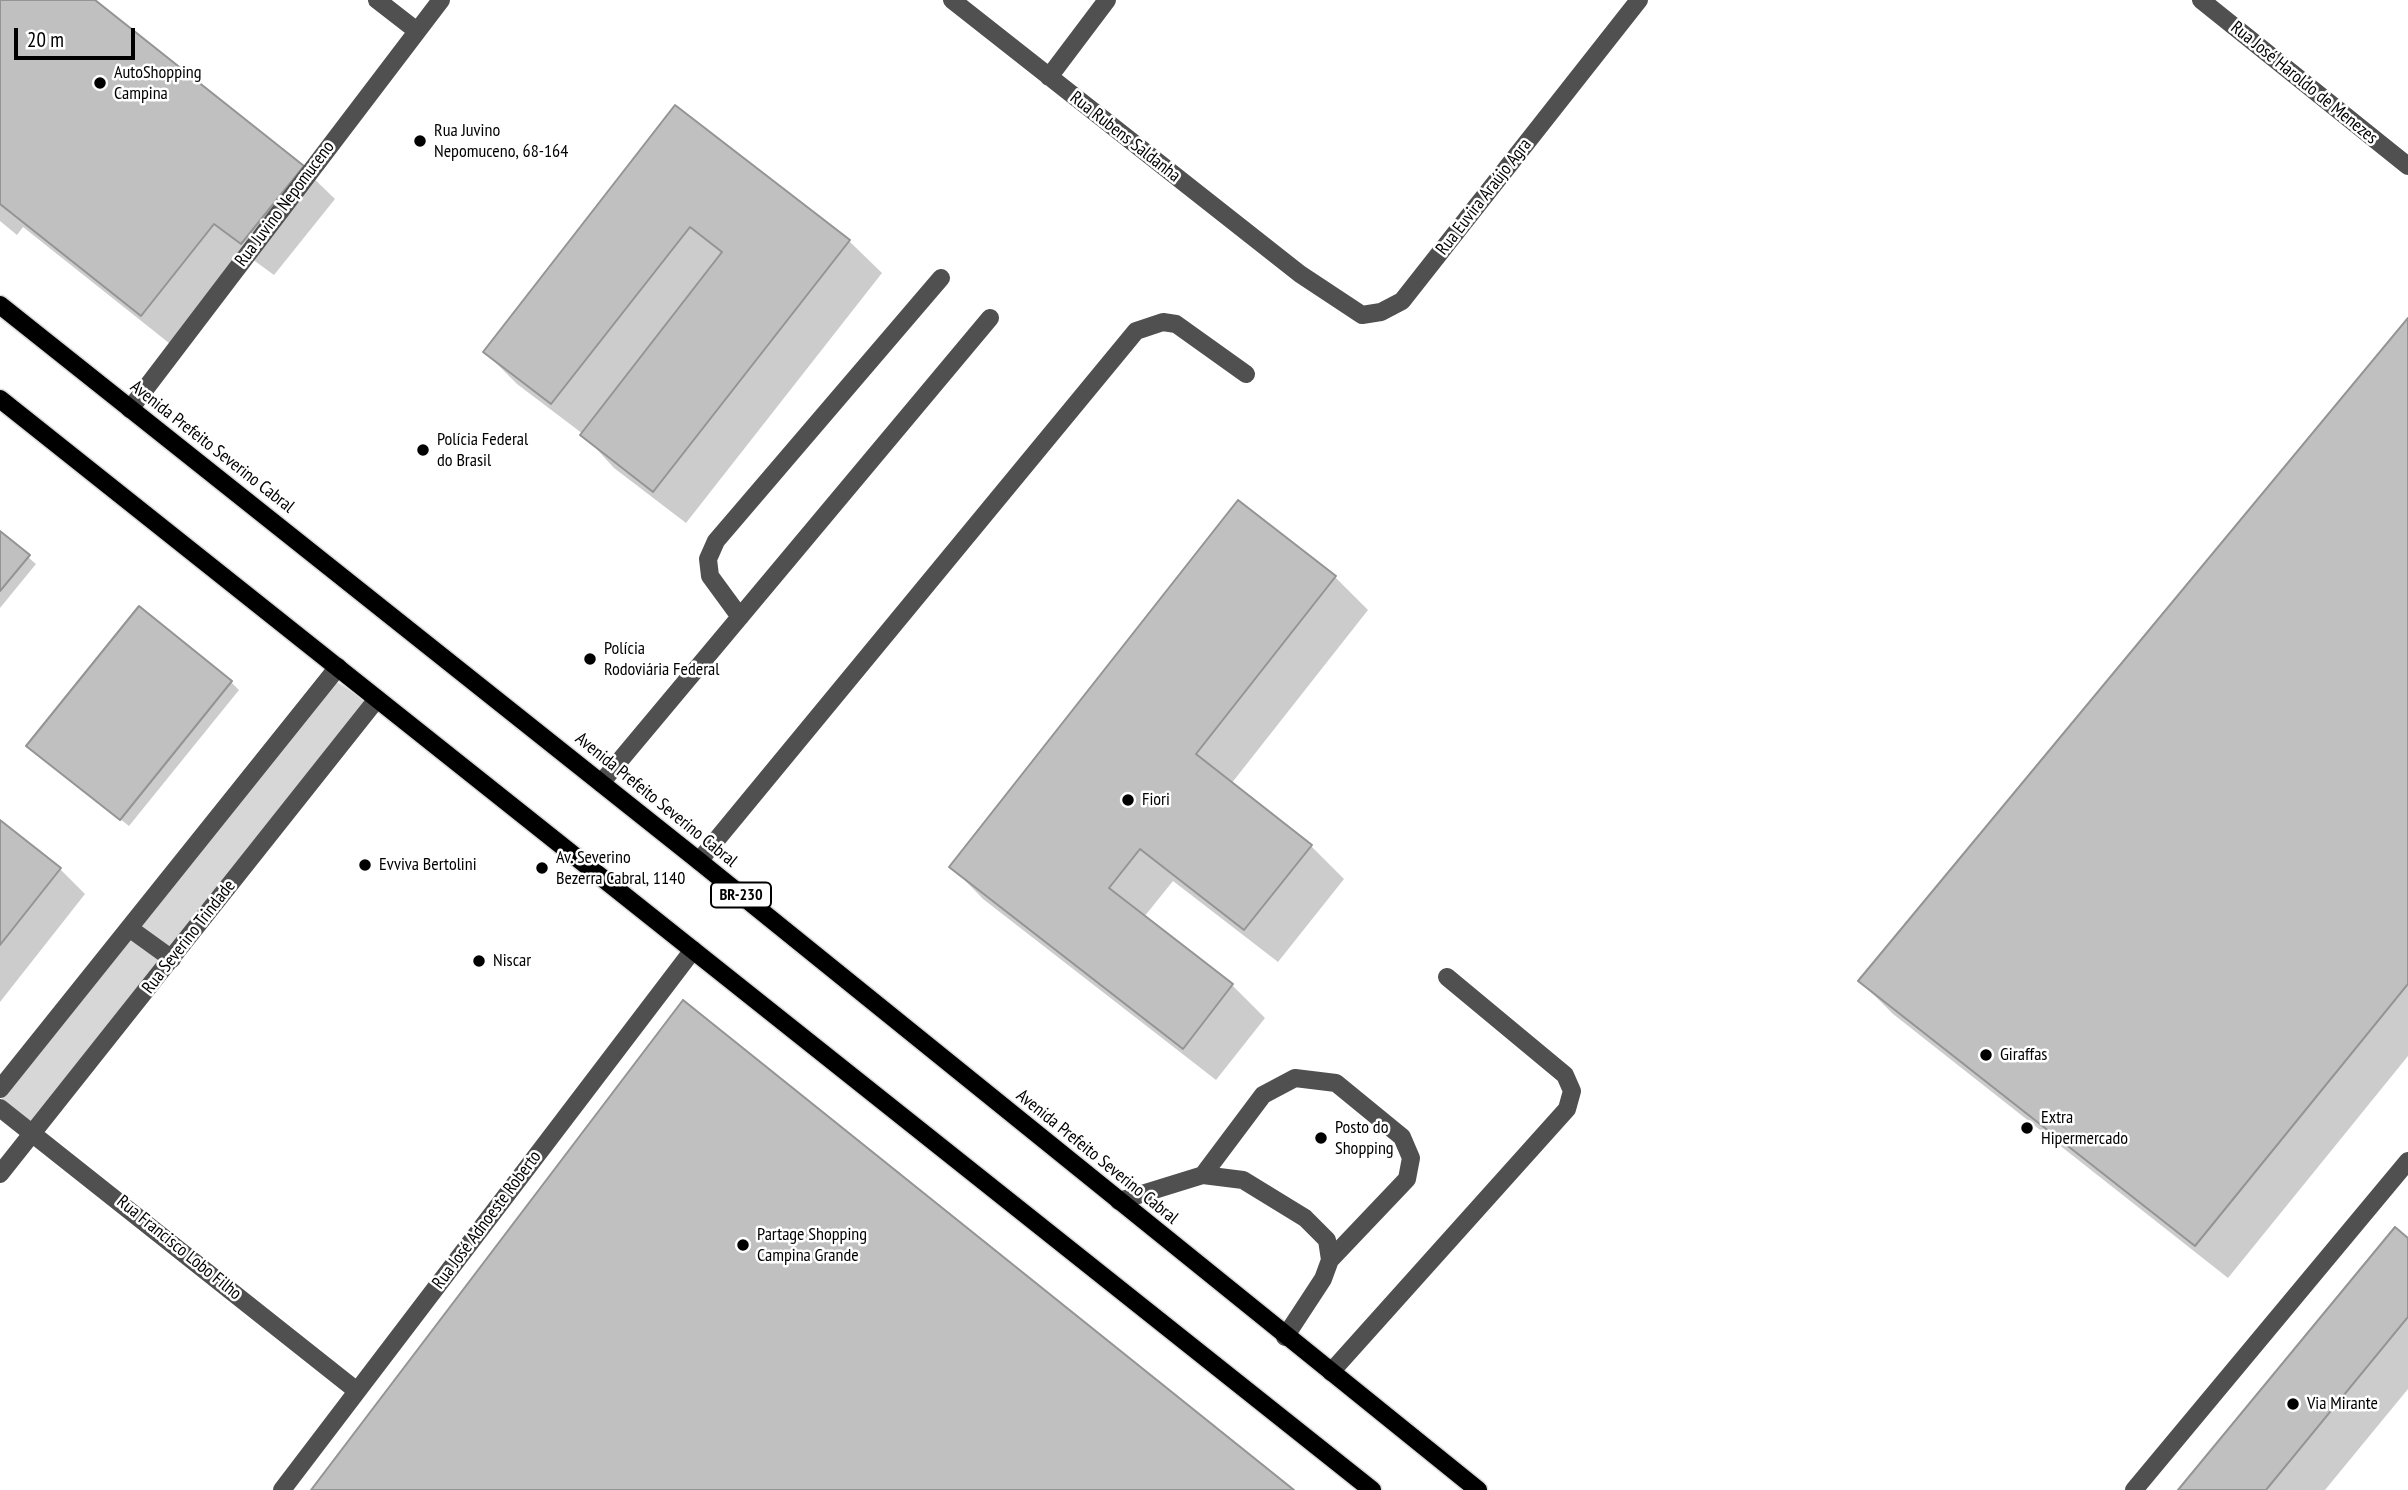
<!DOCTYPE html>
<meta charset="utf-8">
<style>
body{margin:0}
#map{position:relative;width:2408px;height:1490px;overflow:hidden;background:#fff;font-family:"PT Sans Narrow",sans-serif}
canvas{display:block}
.scale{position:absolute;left:14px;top:28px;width:121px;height:32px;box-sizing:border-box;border:4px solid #000;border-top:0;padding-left:9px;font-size:21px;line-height:24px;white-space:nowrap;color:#000;-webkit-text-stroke:5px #fff;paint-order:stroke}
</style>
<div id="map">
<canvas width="2408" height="1490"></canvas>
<div class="scale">20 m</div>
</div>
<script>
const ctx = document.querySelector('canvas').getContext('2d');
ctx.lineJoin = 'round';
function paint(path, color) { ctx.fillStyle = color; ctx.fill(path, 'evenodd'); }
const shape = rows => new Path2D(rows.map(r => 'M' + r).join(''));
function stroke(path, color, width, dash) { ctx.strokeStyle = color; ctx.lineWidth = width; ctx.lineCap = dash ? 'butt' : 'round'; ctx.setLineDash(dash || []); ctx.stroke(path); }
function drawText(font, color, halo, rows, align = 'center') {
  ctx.font = font + ' "PT Sans Narrow",sans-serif'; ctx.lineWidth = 5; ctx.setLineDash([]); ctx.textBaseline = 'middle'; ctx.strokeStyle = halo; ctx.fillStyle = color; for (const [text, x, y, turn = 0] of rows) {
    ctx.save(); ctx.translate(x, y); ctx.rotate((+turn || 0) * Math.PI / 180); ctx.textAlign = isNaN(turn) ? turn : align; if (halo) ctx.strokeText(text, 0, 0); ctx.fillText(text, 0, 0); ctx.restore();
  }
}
const green = shape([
 [337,682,369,703,168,952,138,928],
 [130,938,160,961,31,1123,0,1097]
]);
const shadow = shape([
 [0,0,92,0,302,167,335,199,274,275,248,256,174,347,23,227,17,235,0,221],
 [675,108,849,241,882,273,686,523,614,468,583,434,517,384,485,352],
 [2408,320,2408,1056,2228,1278,1893,1014,1860,981],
 [1239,502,1335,577,1368,610,1231,784,1311,846,1344,879,1278,962,1173,881,1144,917,1232,985,1265,1018,1216,1080,983,899,951,866],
 [0,533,36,564,0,608],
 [231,682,239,690,129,826,37,754],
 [0,822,60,869,85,894,0,1002],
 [2408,1240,2408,1389,2325,1490,2181,1490]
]);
const building = shape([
 [0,0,95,0,304,166,241,244,214,224,141,316,0,204,0,0],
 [675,105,850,240,653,492,580,435,722,252,690,227,551,404,483,352,675,105],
 [2408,318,2408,984,2195,1246,1858,981,2408,318],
 [1238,500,1336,576,1196,754,1312,845,1244,930,1140,849,1109,888,1233,984,1183,1049,949,867,1238,500],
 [0,531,30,555,0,591,0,531],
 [139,606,232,681,120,820,26,746,139,606],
 [0,820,61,868,0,945,0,820],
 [683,1000,1294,1490,311,1490,683,1000],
 [2395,1227,2408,1238,2408,1317,2266,1490,2178,1490,2395,1227]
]);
const minor = shape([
 [377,0,417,31],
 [952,0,1300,274,1362,315,1381,312,1402,301,1639,0],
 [2201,0,2408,166],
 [1049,77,1107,0],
 [130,409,441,0],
 [740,617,710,576,708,559,716,541,941,278],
 [601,783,990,318],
 [699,861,1136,331,1163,322,1176,324,1246,374],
 [129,928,172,959],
 [0,1089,338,667],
 [0,1108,357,1391],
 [0,1174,377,699],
 [1203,1175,1263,1095,1295,1078,1336,1083,1402,1137,1411,1158,1407,1179,1330,1260],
 [1119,1201,1203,1175,1243,1180,1305,1218,1327,1240,1330,1260,1323,1279,1285,1337],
 [1331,1372,1567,1109,1572,1091,1565,1075,1447,977],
 [282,1490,693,950],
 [2134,1490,2408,1161]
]);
const major = shape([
 [0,305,699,861,1478,1490],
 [0,399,1372,1490]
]);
const markers = [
 [100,83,7,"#000"],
 [420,141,7,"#000"],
 [423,450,7,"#000"],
 [590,659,7,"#000"],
 [1128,800,7,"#000"],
 [365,865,7,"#000"],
 [542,868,7,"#000"],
 [479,961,7,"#000"],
 [1986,1055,7,"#000"],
 [2027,1128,7,"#000"],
 [1321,1138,7,"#000"],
 [743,1245,7,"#000"],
 [2293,1404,7,"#000"]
];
const shields = [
 [741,895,60]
];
const shieldNames = [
 ["BR-230",741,895]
];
const poiNames = [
 ["AutoShopping",114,73],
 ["Campina",114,94],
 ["Rua Juvino",434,131],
 ["Nepomuceno, 68-164",434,152],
 ["Polícia Federal",437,440],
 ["do Brasil",437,461],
 ["Polícia",604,649],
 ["Rodoviária Federal",604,670],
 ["Fiori",1142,800],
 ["Av. Severino",556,858],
 ["Bezerra Cabral, 1140",556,879],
 ["Evviva Bertolini",379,865],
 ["Niscar",493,961],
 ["Giraffas",2000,1055],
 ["Extra",2041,1118],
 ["Hipermercado",2041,1139],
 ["Posto do",1335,1128],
 ["Shopping",1335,1149],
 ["Partage Shopping",757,1235],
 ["Campina Grande",757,1256],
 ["Via Mirante",2307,1404]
];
const streetNames = [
 ["Rua José Haroldo de Menezes",2304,83,39],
 ["Rua Rubens Saldanha",1125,137,38],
 ["Rua Euvira Araújo Agra",1484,197,-52],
 ["Rua Juvino Nepomuceno",285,204,-53],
 ["Avenida Prefeito Severino Cabral",212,447,38],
 ["Avenida Prefeito Severino Cabral",656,800,39],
 ["Rua Severino Trindade",189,937,-52],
 ["Avenida Prefeito Severino Cabral",1097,1157,39],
 ["Rua José Adnoeste Roberto",487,1220,-53],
 ["Rua Francisco Lobo Filho",179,1248,39]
];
paint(green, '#d7d7d7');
paint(shadow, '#0003');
paint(building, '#c0c0c0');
stroke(building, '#949494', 2);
stroke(major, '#dbdbdb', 21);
stroke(minor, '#505050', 18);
stroke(major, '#000', 18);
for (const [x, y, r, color] of markers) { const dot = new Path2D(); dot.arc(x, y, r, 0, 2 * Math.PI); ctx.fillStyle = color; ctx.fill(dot); stroke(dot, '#fff', 2.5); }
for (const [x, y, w] of shields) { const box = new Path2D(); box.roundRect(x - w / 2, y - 12.5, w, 25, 5); ctx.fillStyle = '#fff'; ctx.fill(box); stroke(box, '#000', 2); }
drawText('bold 16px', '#000', null, shieldNames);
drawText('18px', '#000', '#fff', poiNames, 'left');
drawText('18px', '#000', '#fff', streetNames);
</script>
